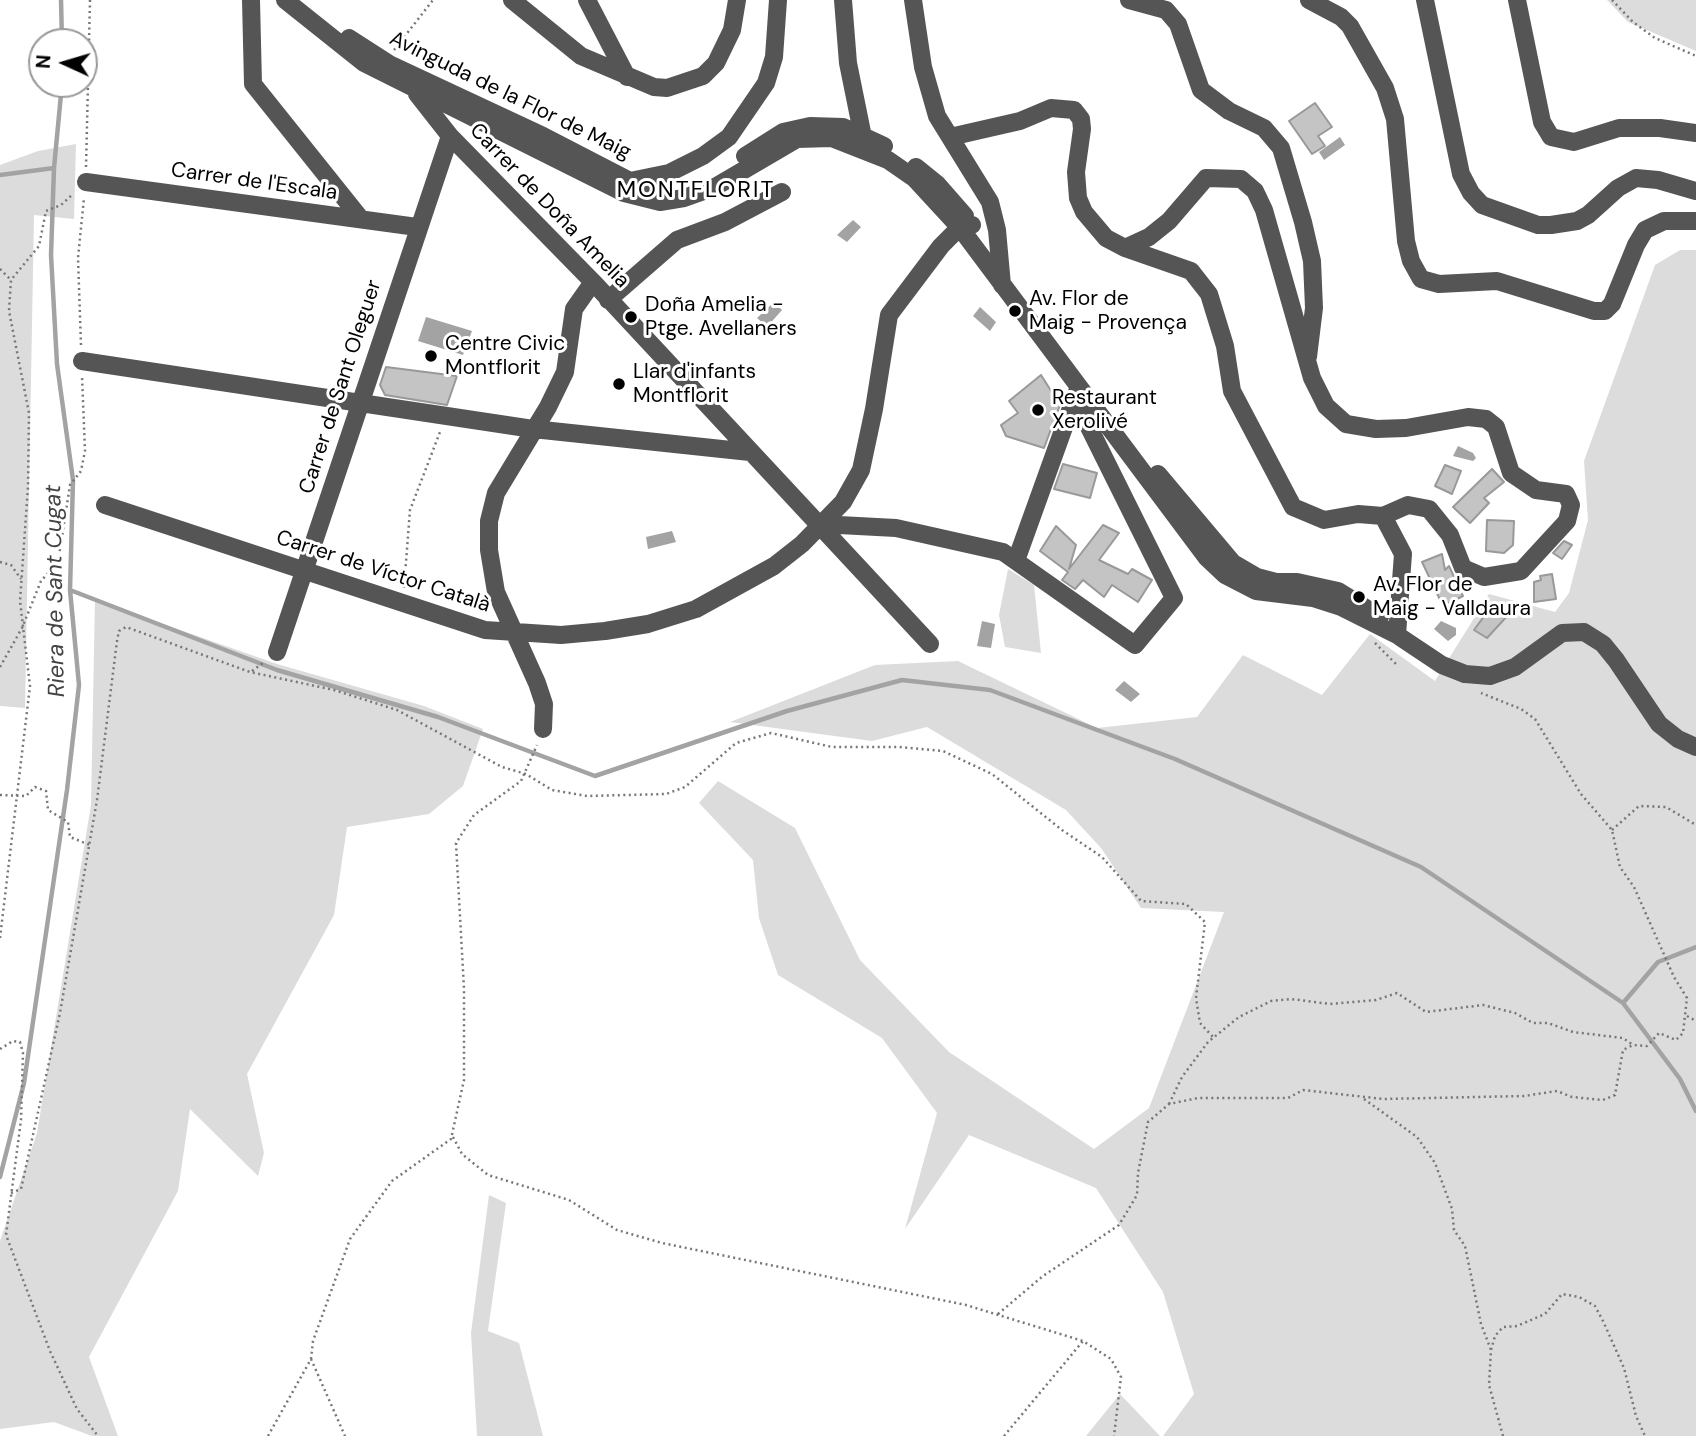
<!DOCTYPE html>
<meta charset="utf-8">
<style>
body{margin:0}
#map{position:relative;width:1696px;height:1436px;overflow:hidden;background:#fff;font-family:"DM Sans",sans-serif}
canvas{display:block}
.north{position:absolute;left:28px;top:28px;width:70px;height:70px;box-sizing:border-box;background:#fff;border:2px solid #999;border-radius:50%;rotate:274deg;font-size:19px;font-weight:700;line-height:28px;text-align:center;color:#000}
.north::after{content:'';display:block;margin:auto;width:24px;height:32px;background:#000;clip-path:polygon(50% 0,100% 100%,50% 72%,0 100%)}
</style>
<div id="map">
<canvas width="1696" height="1436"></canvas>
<div class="north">N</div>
</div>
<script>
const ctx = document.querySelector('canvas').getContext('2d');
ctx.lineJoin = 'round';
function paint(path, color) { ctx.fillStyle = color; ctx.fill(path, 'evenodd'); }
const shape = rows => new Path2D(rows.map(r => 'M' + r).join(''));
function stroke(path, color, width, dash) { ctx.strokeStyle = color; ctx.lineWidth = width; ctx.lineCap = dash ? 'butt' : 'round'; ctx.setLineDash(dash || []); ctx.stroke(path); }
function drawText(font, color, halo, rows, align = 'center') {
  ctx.font = font + ' "DM Sans",sans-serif'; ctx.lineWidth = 6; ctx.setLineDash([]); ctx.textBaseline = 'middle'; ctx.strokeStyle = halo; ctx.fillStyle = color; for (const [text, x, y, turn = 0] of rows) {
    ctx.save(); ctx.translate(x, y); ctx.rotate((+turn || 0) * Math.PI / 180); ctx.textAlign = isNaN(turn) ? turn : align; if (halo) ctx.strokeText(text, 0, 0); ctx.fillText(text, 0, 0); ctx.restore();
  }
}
const green = shape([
 [1607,0,1696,0,1696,51,1628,22],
 [76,144,74,219,34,215,25,708,0,706,0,165,38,151],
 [1680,250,1696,250,1696,1436,1163,1436,1194,1394,1163,1292,1096,1188,969,1135,905,1229,937,1113,882,1038,778,975,759,918,753,860,699,803,718,781,795,828,860,960,949,1052,1094,1149,1149,1108,1224,912,1141,908,1101,848,1066,810,927,727,872,741,730,722,875,665,958,661,1097,728,1197,717,1243,655,1322,695,1370,634,1435,681,1489,594,1555,612,1569,593,1588,520,1584,461,1655,265],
 [1008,569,1034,585,1041,653,1005,647,999,615],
 [95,600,277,664,424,706,483,729,463,786,429,814,347,827,334,915,247,1074,264,1153,258,1176,190,1109,178,1191,89,1357,118,1436,92,1436,54,1422,0,1429,0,1241,37,1133,91,805],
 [489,1195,506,1203,488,1331,519,1343,543,1436,477,1436,471,1333],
 [1120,1394,1160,1436,1086,1436]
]);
const water = shape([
 [1340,137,1345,145,1324,160,1319,152],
 [853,220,861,227,847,242,837,235],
 [774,302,782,310,767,327,757,318],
 [980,307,996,322,990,331,973,316],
 [426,317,472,331,463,355,418,341],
 [1458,446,1473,453,1476,458,1473,461,1453,456],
 [672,531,676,542,648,549,646,537],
 [982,621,995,624,991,648,977,646],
 [1441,621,1456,628,1456,635,1448,641,1434,629],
 [1124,681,1140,694,1131,702,1115,690]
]);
const stream = shape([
 [61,0,62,42],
 [0,175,54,168],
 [70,590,277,670,438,717,595,776,787,711,902,680,990,690,1175,759,1421,867,1623,1003,1680,1079,1696,1111],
 [1623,1003,1658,962,1696,947],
 [0,1177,24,1083,67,790,79,685,70,590,73,480,57,364,51,255,54,168,62,84]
]);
const building = shape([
 [1315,103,1332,127,1318,136,1325,146,1312,154,1289,121,1315,103],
 [386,367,457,376,447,405,385,395,380,385,386,367],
 [1041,375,1060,405,1044,448,1006,436,1001,425,1018,413,1009,401,1041,375],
 [1063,464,1097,473,1090,498,1054,489,1063,464],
 [1445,465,1461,471,1452,494,1435,486,1445,465],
 [1492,469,1504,482,1484,498,1489,503,1470,523,1453,507,1492,469],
 [1487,520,1514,521,1513,545,1504,553,1486,551,1487,520],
 [1103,525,1119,533,1099,560,1128,574,1132,569,1152,580,1138,602,1112,585,1104,597,1083,580,1075,589,1062,580,1068,572,1040,551,1056,526,1076,545,1069,569,1103,525],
 [1564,541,1572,545,1562,559,1553,553,1564,541],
 [1442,554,1445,570,1449,566,1463,596,1443,606,1422,562,1442,554],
 [1552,574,1556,599,1534,602,1534,582,1541,580,1540,576,1552,574],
 [1493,604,1509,614,1487,638,1474,630,1493,604]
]);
const path = shape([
 [1612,0,1633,22,1655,38,1696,56],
 [394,50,433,0],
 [86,167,90,0],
 [0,269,10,279],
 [81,345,78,258,84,198],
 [0,562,11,565,21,579],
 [404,588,410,510,440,432],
 [1375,643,1397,665],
 [0,667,22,628,41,581,58,562,70,485,81,471,85,451,82,376],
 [252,671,263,663],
 [0,795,26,796,35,787,46,791,48,810,68,822,70,837,90,845],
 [1612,830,1639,806,1666,807,1696,825],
 [0,938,30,686,20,601,28,487,29,413,9,311,11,280,39,246,46,211,61,205,73,194],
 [1687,1016,1696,1021],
 [0,1049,13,1041,20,1042,23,1053,21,1120,6,1235,50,1351,77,1409,98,1436],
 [1364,1099,1417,1137,1435,1163,1452,1209,1454,1230,1465,1246,1481,1324,1491,1350],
 [1169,1104,1182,1077,1208,1042,1239,1017,1271,1001,1291,999,1330,1004,1376,1000,1397,993,1426,1012,1483,1005,1515,1013,1533,1023,1548,1023,1573,1032,1623,1038,1633,1045],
 [453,1137,462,1154,488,1175,569,1200,617,1230,662,1243,966,1305,1083,1341,1111,1359,1121,1377,1114,1436],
 [11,1193,21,1189,60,1013,97,800,117,641,119,631,126,627,250,672,334,690,397,710,502,767,526,774,552,790,587,796,666,794,685,787,736,743,771,733,832,747,899,747,943,751,992,774,1062,830,1102,857,1141,901,1186,904,1205,922,1196,998,1200,1023,1213,1037],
 [998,1314,1043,1276,1119,1225,1137,1195,1138,1173,1148,1122,1169,1104,1198,1098,1288,1098,1303,1090,1383,1099,1524,1096,1557,1091,1572,1097,1603,1100,1615,1095,1623,1050,1633,1045,1647,1046,1659,1033,1676,1040,1683,1033,1687,998,1674,977,1634,887,1620,867,1612,830,1581,794,1535,719,1521,709,1481,693],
 [311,1359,345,1436],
 [268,1436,311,1359,313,1341,350,1239,392,1181,451,1139,464,1080,464,989,456,843,474,815,521,781,537,745],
 [1004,1436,1083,1341],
 [1503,1436,1489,1385,1491,1350,1495,1336,1503,1327,1517,1326,1545,1314,1562,1294,1579,1297,1595,1306,1603,1321,1624,1368,1636,1416,1645,1436]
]);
const minor = shape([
 [251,0,253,84,361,219],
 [285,0,364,63,624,193,660,202,684,198,715,187,797,139,832,138,888,160,914,178,961,229,1207,558,1225,575,1256,591,1313,598,1341,607,1397,635,1442,665,1465,674,1490,676,1515,667,1562,633,1584,632,1603,644,1616,660,1659,724,1678,739,1696,747],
 [512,0,581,56,654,87,667,88,703,76,716,63,732,30,737,0],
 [587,0,627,77],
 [843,0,848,63,864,142],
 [913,0,923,67,937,116,990,202,997,230,1002,285],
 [1129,0,1166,10,1178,24,1201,90,1229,111,1264,128,1281,148,1303,222,1312,261,1314,308,1308,357],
 [1309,0,1341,17,1350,26,1385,88,1395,119,1406,241,1411,261,1421,279,1439,284,1497,281,1594,311,1605,311,1612,304,1636,245,1645,230,1664,221,1696,221],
 [1425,0,1461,174,1471,193,1482,205,1538,225,1551,225,1577,221,1588,215,1618,188,1636,178,1658,180,1696,191],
 [1517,0,1542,122,1551,137,1574,142,1619,128,1660,128,1696,133],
 [349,38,391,65,543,136,630,181,655,189],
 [417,94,450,136,593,282,930,644],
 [950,137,1020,121,1051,108,1074,110,1081,119,1082,129,1076,172,1078,198,1084,212,1106,238,1125,248,1191,271,1209,294,1225,346,1232,391,1293,507,1324,520,1358,514,1383,516,1403,554,1397,635],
 [745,156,783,132,810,126,843,127,884,146],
 [916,167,937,184,965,216],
 [630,181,669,173,703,156,729,137,766,83,774,57,778,0],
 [86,182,417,227],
 [1125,248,1149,237,1169,221,1206,178,1241,179,1255,191,1264,210,1312,378,1326,406,1346,424,1376,429,1406,428,1468,417,1486,419,1496,427,1511,473,1536,490,1566,494,1571,505,1567,521,1521,571,1484,577,1463,568,1450,535,1429,509,1408,505,1383,516],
 [608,300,677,240,725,222,782,192],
 [82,361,533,429,750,452],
 [1158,474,1233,563,1257,577,1276,582,1297,582,1338,591,1380,617],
 [105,505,485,630,561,635,605,631,648,624,696,609,774,566,802,544,843,502,861,470,874,409,889,315,941,246,954,233,972,225],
 [820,524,896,528,1003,552,1135,645,1174,598,1075,399],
 [1017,558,1076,394],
 [277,652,450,136],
 [543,729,544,704,537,683,496,592,489,550,489,521,496,493,548,407,565,372,574,309,593,282]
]);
const markers = [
 [1015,311,7,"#000"],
 [631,317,7,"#000"],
 [431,356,7,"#000"],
 [619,384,7,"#000"],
 [1038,410,7,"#000"],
 [1359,597,7,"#000"]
];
const streetNames = [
 ["Avinguda de la Flor de Maig",510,96,26],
 ["Carrer de l'Escala",254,182,8],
 ["Carrer de Doña Amelia",549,206,46],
 ["Carrer de Sant Oleguer",341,387,-72],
 ["Carrer de Víctor Català",383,572,18]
];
const poiNames = [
 ["Av. Flor de",1029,299],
 ["Maig - Provença",1029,323],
 ["Doña Amelia -",645,305],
 ["Ptge. Avellaners",645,329],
 ["Centre Civic",445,344],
 ["Montflorit",445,368],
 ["Llar d'infants",633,372],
 ["Montflorit",633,396],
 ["Restaurant",1052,398],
 ["Xerolivé",1052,422],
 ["Av. Flor de",1373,585],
 ["Maig - Valldaura",1373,609]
];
const neighbourhoodNames = [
 ["MONTFLORIT",696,191]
];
const waterNames = [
 ["Riera de Sant Cugat",56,591,-91]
];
paint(green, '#dcdcdc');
paint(water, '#a3a3a3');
stroke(stream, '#a3a3a3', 4.5);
paint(building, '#c4c4c4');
stroke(building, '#999', 2);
stroke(path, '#777', 2.5, [2, 3.5]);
stroke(minor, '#555', 18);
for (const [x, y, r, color] of markers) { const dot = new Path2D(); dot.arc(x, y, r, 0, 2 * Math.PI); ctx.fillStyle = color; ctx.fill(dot); stroke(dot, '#fff', 2.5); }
drawText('21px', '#000', '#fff', streetNames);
drawText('21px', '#000', '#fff', poiNames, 'left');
ctx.letterSpacing = '2px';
drawText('23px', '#000', '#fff', neighbourhoodNames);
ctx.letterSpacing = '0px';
drawText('italic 23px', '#444', '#fff', waterNames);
</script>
